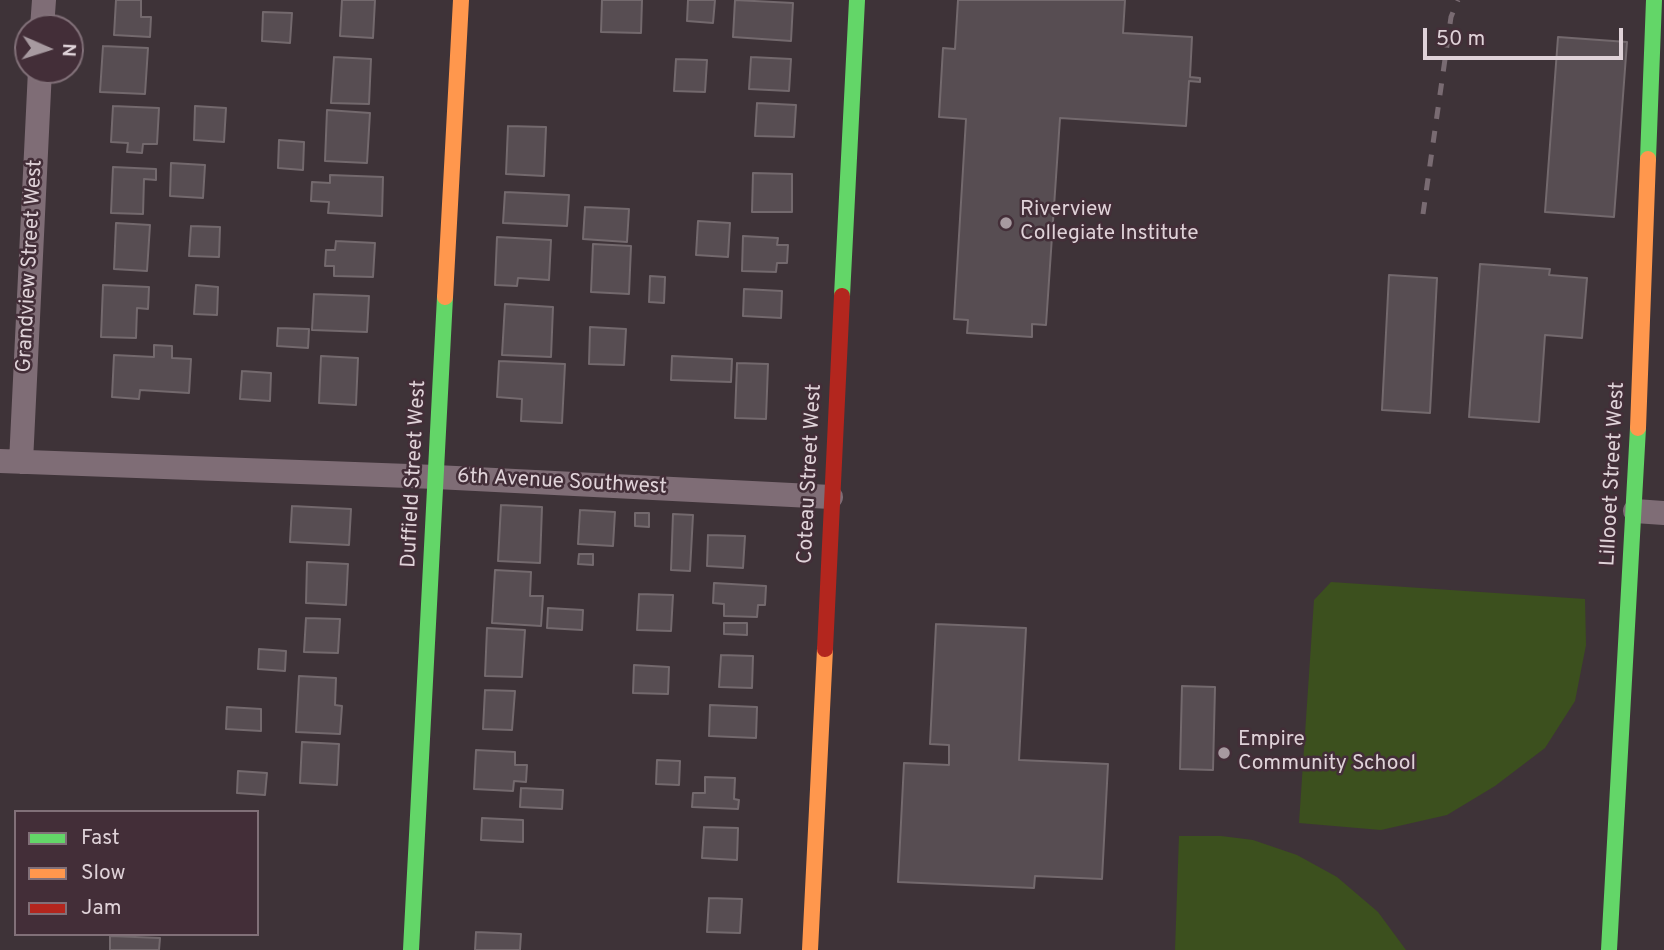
<!DOCTYPE html>
<style>
body{margin:0}
#map{position:relative;width:1664px;height:950px;overflow:hidden;background:#3e3338;font-family:Overpass,sans-serif}
canvas{display:block}
.legend{position:absolute;left:14px;top:810px;width:245px;height:126px;box-sizing:border-box;background:#432e38;border:2px solid #817078;margin:0;padding:9px 12px;list-style:none;font-size:21px;color:#dfd2d8}
.legend li{display:flex;align-items:center;gap:14px;height:35px}
.legend b{width:35px;border:2px solid #817078}
.north{position:absolute;left:14px;top:14px;width:70px;height:70px;box-sizing:border-box;background:#432e38;border:2px solid #817078;border-radius:50%;rotate:93deg;font-size:19px;font-weight:700;line-height:28px;text-align:center;color:#dfd2d8}
.north::after{content:'';display:block;margin:auto;width:24px;height:32px;background:#a79aa0;clip-path:polygon(50% 0,100% 100%,50% 72%,0 100%)}
.scale{position:absolute;left:1423px;top:28px;width:200px;height:32px;box-sizing:border-box;border:4px solid #dfd2d8;border-top:0;padding-left:9px;font-size:21px;line-height:24px;white-space:nowrap;color:#dfd2d8;-webkit-text-stroke:5px #432e38;paint-order:stroke}
</style>
<div id="map">
<canvas width="1664" height="950"></canvas>
<ul class="legend">
<li><b style="height:9px;background:#63d668"></b>Fast</li>
<li><b style="height:9px;background:#ff974d"></b>Slow</li>
<li><b style="height:9px;background:#b3261e"></b>Jam</li>
</ul>
<div class="north">N</div>
<div class="scale">50 m</div>
</div>
<script>
const ctx = document.querySelector('canvas').getContext('2d');
ctx.lineJoin = 'round';
function paint(path, color) { ctx.fillStyle = color; ctx.fill(path, 'evenodd'); }
const shape = rows => new Path2D(rows.map(r => 'M' + r).join(''));
function stroke(path, color, width, dash) { ctx.strokeStyle = color; ctx.lineWidth = width; ctx.lineCap = dash ? 'butt' : 'round'; ctx.setLineDash(dash || []); ctx.stroke(path); }
function drawText(font, color, halo, rows, align = 'center') {
  ctx.font = font + ' Overpass,sans-serif'; ctx.lineWidth = 5; ctx.setLineDash([]); ctx.textBaseline = 'middle'; ctx.strokeStyle = halo; ctx.fillStyle = color; for (const [text, x, y, turn = 0] of rows) {
    ctx.save(); ctx.translate(x, y); ctx.rotate((+turn || 0) * Math.PI / 180); ctx.textAlign = isNaN(turn) ? turn : align; if (halo) ctx.strokeText(text, 0, 0); ctx.fillText(text, 0, 0); ctx.restore();
  }
}
const green = shape([
 [1331,582,1585,599,1586,645,1575,701,1545,748,1495,786,1447,815,1381,830,1299,823,1314,600],
 [1179,836,1221,836,1253,840,1297,855,1337,877,1378,912,1406,950,1175,950]
]);
const building = shape([
 [116,0,141,0,141,17,151,17,150,37,114,35,116,0],
 [342,0,375,0,373,38,340,36,342,0],
 [602,0,642,0,641,33,601,32,602,0],
 [688,0,715,0,713,23,687,21,688,0],
 [735,0,793,3,791,41,733,37,735,0],
 [958,0,1125,0,1123,33,1192,37,1190,77,1200,78,1200,82,1189,81,1186,126,1060,118,1046,325,1032,324,1032,337,967,333,968,320,954,319,966,119,939,117,943,48,955,49,958,0],
 [263,12,292,13,290,43,262,41,263,12],
 [1558,37,1627,42,1614,217,1545,212,1558,37],
 [103,46,148,48,145,94,100,92,103,46],
 [334,57,371,59,369,104,331,103,334,57],
 [751,57,791,59,789,91,749,89,751,57],
 [676,59,707,60,705,92,674,91,676,59],
 [757,103,796,105,794,137,755,136,757,103],
 [113,106,159,108,157,144,143,144,142,153,127,152,128,143,111,142,113,106],
 [195,106,226,108,224,142,194,140,195,106],
 [327,110,370,113,367,163,325,161,327,110],
 [508,126,546,127,544,176,506,174,508,126],
 [279,140,304,142,303,170,278,168,279,140],
 [171,163,205,165,203,198,170,196,171,163],
 [113,167,156,169,156,180,144,179,143,214,111,213,113,167],
 [753,173,792,174,792,212,752,212,753,173],
 [330,175,383,177,382,216,328,213,329,202,311,201,312,182,330,183,330,175],
 [505,192,569,195,567,226,503,223,505,192],
 [585,207,629,209,627,242,583,239,585,207],
 [698,221,730,223,728,257,696,255,698,221],
 [116,223,150,225,147,271,114,269,116,223],
 [191,226,220,227,219,257,189,256,191,226],
 [743,236,778,238,777,245,788,245,787,263,777,263,776,272,742,271,743,236],
 [497,237,551,240,549,280,518,278,517,286,495,285,497,237],
 [336,241,375,243,373,277,334,276,334,266,325,266,326,250,335,250,336,241],
 [593,244,631,246,629,294,591,292,593,244],
 [1480,264,1550,269,1549,275,1587,278,1582,338,1545,335,1539,422,1469,417,1480,264],
 [1389,275,1437,278,1430,413,1382,410,1389,275],
 [650,276,665,277,664,303,649,302,650,276],
 [103,285,149,287,148,309,137,308,136,338,101,337,103,285],
 [196,285,218,287,217,315,194,314,196,285],
 [744,289,782,291,781,318,743,316,744,289],
 [314,294,369,296,367,332,312,330,314,294],
 [505,304,553,307,551,357,502,355,505,304],
 [590,327,626,329,624,365,589,364,590,327],
 [278,328,309,329,308,348,277,346,278,328],
 [154,345,172,346,172,358,191,359,189,393,140,390,139,399,112,397,114,355,154,357,154,345],
 [321,356,358,358,356,405,319,403,321,356],
 [672,356,732,359,731,382,671,380,672,356],
 [499,361,565,364,562,423,521,421,522,399,497,397,499,361],
 [737,363,768,364,766,419,735,418,737,363],
 [242,371,271,373,270,401,240,399,242,371],
 [501,505,542,507,540,563,498,561,501,505],
 [292,506,351,509,349,545,290,542,292,506],
 [580,510,615,512,613,546,578,544,580,510],
 [635,513,649,513,649,527,635,526,635,513],
 [673,514,693,515,690,571,671,570,673,514],
 [708,535,745,536,743,568,707,566,708,535],
 [579,554,593,554,593,565,578,564,579,554],
 [307,562,348,564,346,605,306,603,307,562],
 [495,570,531,572,530,596,543,596,541,626,492,623,495,570],
 [714,583,766,586,765,605,758,605,757,617,724,616,724,604,713,603,714,583],
 [639,594,673,595,671,631,637,630,639,594],
 [548,608,583,610,582,630,547,628,548,608],
 [306,618,340,619,338,653,304,652,306,618],
 [724,623,747,623,747,635,724,634,724,623],
 [936,624,1026,628,1019,760,1108,764,1102,879,1035,876,1034,888,898,882,904,763,949,765,949,745,930,744,936,624],
 [487,628,525,630,522,677,485,676,487,628],
 [259,649,286,651,285,671,258,669,259,649],
 [721,655,753,656,752,688,719,687,721,655],
 [634,665,669,667,668,694,633,693,634,665],
 [299,676,336,678,335,705,342,706,340,734,296,732,299,676],
 [1182,686,1215,687,1213,770,1180,769,1182,686],
 [485,690,515,691,512,730,483,729,485,690],
 [710,705,757,707,756,738,709,736,710,705],
 [227,707,261,709,261,731,226,729,227,707],
 [302,742,339,744,337,785,300,783,302,742],
 [476,750,515,752,515,765,527,765,526,782,514,781,513,791,474,789,476,750],
 [657,760,680,761,679,785,656,784,657,760],
 [238,771,267,773,265,795,237,793,238,771],
 [705,777,735,778,734,799,739,800,738,809,692,807,693,793,705,793,705,777],
 [521,788,563,790,562,809,520,807,521,788],
 [482,818,523,820,523,842,481,840,482,818],
 [704,827,738,828,737,860,702,858,704,827],
 [709,898,742,899,740,933,707,932,709,898],
 [476,932,521,934,520,950,475,950,476,932],
 [110,936,160,938,159,950,110,950,110,936]
]);
const street = shape([
 [42,28,44,0],
 [0,461,436,477,831,497],
 [21,462,40,70],
 [1635,511,1664,513]
]);
const fast = shape([
 [1648,159,1654,0],
 [842,296,857,0],
 [411,950,445,297],
 [1609,950,1638,428]
]);
const slow = shape([
 [445,297,461,0],
 [1638,428,1648,159],
 [810,950,825,649]
]);
const jam = shape([
 [825,649,842,296]
]);
const rail = shape([
 [1423,214,1451,17,1458,0]
]);
const markers = [
 [1006,223,7,"#a79aa0"],
 [1224,753,7,"#a79aa0"]
];
const poiNames = [
 ["Riverview",1020,211],
 ["Collegiate Institute",1020,235],
 ["Empire",1238,741],
 ["Community School",1238,765]
];
const streetNames = [
 ["Grandview Street West",31,266,-87],
 ["Duffield Street West",415,474,-87],
 ["Coteau Street West",811,474,-87],
 ["Lillooet Street West",1614,474,-87],
 ["6th Avenue Southwest",562,483,3]
];
paint(green, '#3c501e');
paint(building, '#574d52');
stroke(building, '#73696d', 2);
stroke(street, '#7f6d76', 24);
stroke(fast, '#63d668', 16);
stroke(slow, '#ff974d', 16);
stroke(jam, '#b3261e', 16);
stroke(rail, '#796b72', 5, [12, 12]);
for (const [x, y, r, color] of markers) { const dot = new Path2D(); dot.arc(x, y, r, 0, 2 * Math.PI); ctx.fillStyle = color; ctx.fill(dot); stroke(dot, '#432e38', 2.5); }
drawText('21px', '#dfd2d8', '#432e38', poiNames, 'left');
drawText('21px', '#dfd2d8', '#432e38', streetNames);
</script>
